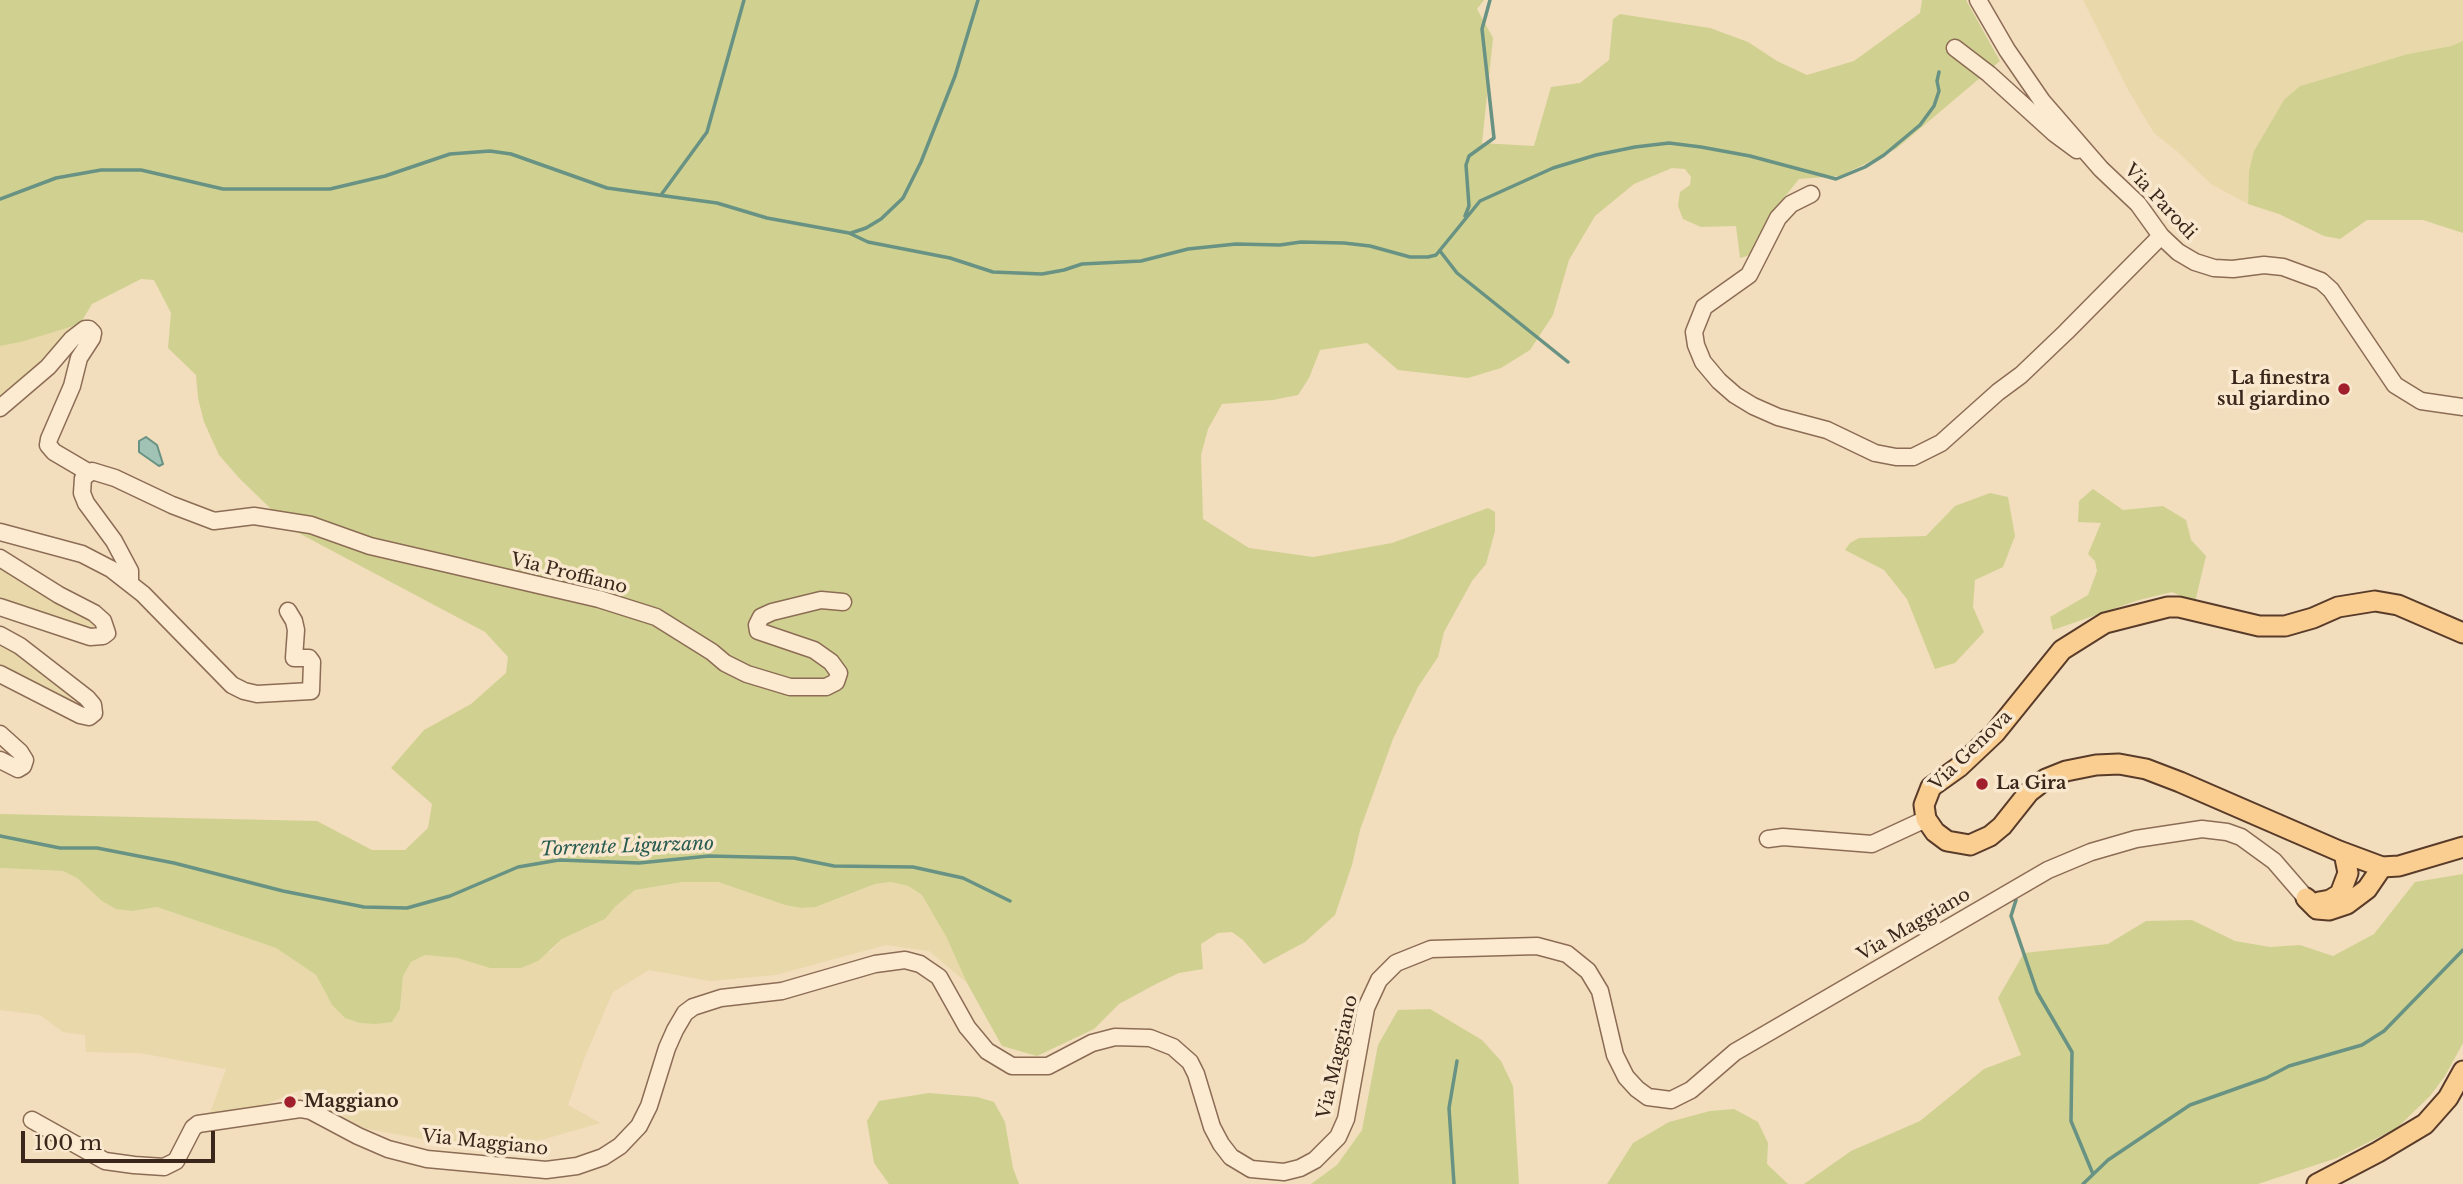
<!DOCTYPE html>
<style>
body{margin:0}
#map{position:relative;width:2463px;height:1184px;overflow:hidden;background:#f2ddbd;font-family:"Libre Baskerville",serif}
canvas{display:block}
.scale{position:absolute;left:21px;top:1131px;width:194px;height:32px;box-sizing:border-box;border:4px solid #3a261b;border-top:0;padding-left:9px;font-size:21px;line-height:24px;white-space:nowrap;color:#3a261b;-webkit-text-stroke:5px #f9e8ce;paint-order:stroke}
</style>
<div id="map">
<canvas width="2463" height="1184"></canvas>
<div class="scale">100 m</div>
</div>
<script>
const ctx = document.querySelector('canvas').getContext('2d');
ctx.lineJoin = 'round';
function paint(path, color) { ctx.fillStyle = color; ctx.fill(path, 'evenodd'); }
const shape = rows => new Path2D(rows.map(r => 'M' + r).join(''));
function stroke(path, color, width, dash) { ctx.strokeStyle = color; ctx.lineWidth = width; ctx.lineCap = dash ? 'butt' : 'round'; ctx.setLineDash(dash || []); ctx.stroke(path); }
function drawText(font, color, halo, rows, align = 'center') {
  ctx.font = font + ' "Libre Baskerville",serif'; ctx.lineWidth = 7; ctx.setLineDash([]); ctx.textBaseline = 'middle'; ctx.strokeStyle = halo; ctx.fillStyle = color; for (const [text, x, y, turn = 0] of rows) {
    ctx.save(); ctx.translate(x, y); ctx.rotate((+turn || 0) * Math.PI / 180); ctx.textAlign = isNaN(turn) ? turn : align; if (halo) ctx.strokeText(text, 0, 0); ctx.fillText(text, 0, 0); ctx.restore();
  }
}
const farmland = shape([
 [2083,0,2463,0,2463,41,2451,46,2408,54,2300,86,2249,171,2248,204,2211,184,2178,152,2154,133,2127,88],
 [80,324,55,352,0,401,0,346,21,342],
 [0,565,96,619,102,633,0,602],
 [0,642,78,699,89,712,0,669],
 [0,868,63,871,77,878,102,901,133,911,157,907,276,948,316,975,332,1005,400,1009,403,976,411,962,425,955,457,958,490,968,551,951,562,939,605,919,615,907,635,890,684,882,718,882,785,905,801,908,817,907,875,884,891,882,908,886,922,895,939,923,955,951,967,983,929,951,886,945,775,975,710,981,649,970,613,992,584,1059,568,1105,600,1123,545,1139,519,1143,487,1145,432,1141,363,1128,299,1090,258,1108,210,1113,226,1069,140,1053,86,1052,85,1035,63,1032,40,1015,0,1010]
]);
const green = shape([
 [0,0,1484,0,1477,9,1493,38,1482,143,1534,146,1551,87,1580,83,1609,60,1613,19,1620,14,1710,28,1748,42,1777,61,1807,75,1854,61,1920,13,1922,0,1966,0,2000,61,1896,149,1840,176,1799,179,1775,209,1757,249,1747,256,1740,258,1736,226,1701,227,1683,219,1678,206,1680,192,1690,185,1691,177,1685,169,1672,168,1634,184,1595,216,1569,260,1553,315,1530,350,1501,368,1468,378,1398,370,1367,343,1320,350,1309,378,1298,395,1273,400,1222,404,1208,429,1201,455,1203,519,1249,548,1313,557,1392,543,1488,508,1495,512,1495,531,1486,564,1472,581,1444,632,1438,657,1418,687,1393,739,1360,830,1352,865,1335,915,1305,942,1264,964,1243,940,1232,932,1218,933,1201,944,1203,969,1179,973,1156,984,1119,1004,1094,1029,1037,1056,1002,1046,967,983,947,938,922,895,908,886,891,882,875,884,816,907,801,908,785,905,718,882,683,882,635,890,615,907,605,919,562,939,538,961,521,968,490,968,457,958,425,955,411,962,403,976,400,1009,392,1022,376,1024,360,1023,345,1018,332,1005,316,975,276,948,157,907,133,911,116,909,102,901,77,878,63,871,0,868,0,814,317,821,372,850,405,850,428,828,432,804,391,768,424,730,471,704,506,673,508,657,485,632,293,530,240,479,219,455,204,422,198,398,196,375,168,348,171,313,154,280,141,279,92,304,80,324,21,342,0,346],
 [2463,41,2463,233,2423,220,2367,220,2340,239,2324,236,2279,214,2248,204,2249,171,2254,151,2284,100,2300,86,2408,54,2451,46],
 [2093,489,2123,510,2163,506,2186,520,2191,540,2206,556,2195,602,2172,592,2139,600,2053,630,2050,617,2088,595,2097,571,2095,561,2088,554,2101,523,2078,522,2079,501],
 [1990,493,2008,497,2015,536,2003,567,1975,580,1973,607,1984,632,1955,663,1935,669,1907,599,1884,570,1845,550,1850,543,1859,538,1926,536,1955,506],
 [2463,874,2463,1043,2445,1076,2430,1096,2397,1128,2337,1158,2258,1184,1804,1184,1851,1151,1920,1121,1984,1069,2021,1055,1998,998,2024,953,2108,944,2146,921,2192,920,2235,941,2270,947,2300,945,2333,956,2374,934,2415,882],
 [1430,1009,1482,1040,1501,1061,1513,1086,1519,1184,1311,1184,1337,1165,1362,1130,1378,1045,1398,1010],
 [929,1093,977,1097,994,1102,1005,1122,1013,1168,1019,1184,889,1184,874,1163,867,1121,879,1101],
 [1734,1109,1758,1122,1768,1143,1767,1164,1788,1184,1607,1184,1633,1143,1669,1122,1710,1111]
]);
const water = shape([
 [146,437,157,445,163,464,159,466,139,452,139,441,146,437]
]);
const stream = shape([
 [661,195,707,132,744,0],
 [0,199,56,178,101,170,141,170,223,189,330,189,385,176,450,154,490,151,511,154,607,188,717,203,767,218,849,233,868,242,950,258,993,272,1042,274,1064,270,1082,264,1141,261,1188,249,1236,244,1280,245,1301,242,1344,243,1370,246,1410,257,1428,257,1436,255,1480,201,1553,168,1596,155,1635,147,1669,143,1701,147,1750,156,1836,179,1865,167,1884,155,1920,125,1934,106,1939,91,1937,81,1939,72],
 [1465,216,1469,206,1466,165,1469,156,1494,138,1482,29,1490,0],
 [851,233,866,228,881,219,903,198,921,162,955,76,978,0],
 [1440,251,1457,273,1568,362],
 [0,836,60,848,97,848,174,863,283,891,364,907,407,908,450,896,518,867,559,860,639,863,709,856,794,858,834,866,913,867,963,878,1010,901],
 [2016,900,2011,916,2037,992,2072,1052,2071,1121,2093,1174],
 [1454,1184,1449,1108,1457,1061],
 [2083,1184,2108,1160,2190,1105,2266,1078,2289,1066,2362,1045,2384,1031,2463,950]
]);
const minor = shape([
 [1978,0,2007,50,2042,101,2101,169,2138,204,2161,236,2178,252,2195,262,2214,268,2233,269,2264,265,2283,267,2321,281,2331,290,2395,385,2421,401,2463,407],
 [1955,48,1989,74,2054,133,2077,150],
 [1811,194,1791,204,1778,218,1749,275,1704,307,1694,332,1696,345,1703,362,1719,381,1735,395,1753,406,1778,417,1827,430,1875,453,1896,457,1913,457,1941,443,1998,392,2021,375,2066,332,2161,236],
 [0,408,48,367,72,339,85,329,89,329,93,333,92,338,79,358,72,386,49,439,48,445,54,452,88,472],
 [0,532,82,554,111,569,143,594,232,685,244,691,257,694,311,691,312,662,309,658,294,658,296,630,294,621,288,611],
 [0,558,59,595,94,613,103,621,107,633,103,636,90,637,0,607],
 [130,581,130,571,114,541,86,503,82,493,83,478,92,471,115,478,172,505,214,521,254,516,311,525,370,546,599,599,656,617,712,652,725,663,747,674,790,687,826,687,836,682,839,673,831,662,814,650,758,631,757,625,761,617,772,612,821,600,843,602],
 [0,635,20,646,87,698,93,705,94,713,89,717,80,715,0,674],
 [0,734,20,752,25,760,23,766,18,769,0,760],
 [1768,839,1783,837,1872,844,1926,819],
 [32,1120,105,1161,134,1165,164,1167,176,1161,193,1128,198,1124,300,1109,311,1111,358,1136,388,1149,427,1159,546,1170,577,1166,603,1157,620,1146,639,1126,649,1106,667,1048,675,1030,685,1013,693,1007,721,998,782,991,875,964,905,960,920,964,939,977,967,1027,987,1051,1012,1066,1048,1066,1092,1043,1115,1037,1150,1038,1173,1047,1190,1062,1196,1074,1212,1127,1221,1144,1231,1157,1251,1169,1284,1172,1300,1168,1315,1160,1338,1137,1346,1119,1366,1008,1379,980,1396,963,1431,949,1537,946,1567,954,1588,971,1600,991,1615,1055,1626,1077,1637,1089,1648,1097,1671,1100,1691,1090,1735,1052,2048,870,2091,852,2136,839,2202,829,2227,832,2241,837,2274,861,2306,898]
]);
const major = shape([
 [2463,633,2398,605,2375,601,2338,607,2313,618,2285,626,2259,626,2179,607,2168,607,2105,623,2062,650,1995,733,1959,767,1931,787,1924,805,1926,819,1935,832,1947,841,1970,845,1990,836,2002,826,2029,792,2046,779,2066,771,2096,765,2119,764,2146,769,2180,782,2339,851,2382,867,2399,866,2463,847],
 [2306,898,2317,909,2329,910,2347,904,2367,889,2382,867],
 [2319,902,2330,900,2340,894,2348,873,2344,853],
 [2317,1184,2378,1152,2425,1124,2448,1098,2463,1071]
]);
const markers = [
 [2344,389,7,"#a11e2d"],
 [1982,784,7,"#a11e2d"],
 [290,1102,7,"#a11e2d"]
];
const streetNames = [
 ["Via Parodi",2160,202,47],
 ["Via Proffiano",569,574,14],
 ["Via Genova",1971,751,-44],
 ["Via Maggiano",1914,925,-30],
 ["Via Maggiano",1338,1057,-77],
 ["Via Maggiano",485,1143,6]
];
const poiNames = [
 ["La finestra",2330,379,"right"],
 ["sul giardino",2330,400,"right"],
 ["La Gira",1996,784],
 ["Maggiano",304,1102]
];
const waterNames = [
 ["Torrente Ligurzano",627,847,-2]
];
paint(farmland, '#e9d8aa');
paint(green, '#d0d190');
paint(water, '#a1c3b6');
stroke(water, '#689283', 2);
stroke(stream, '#689283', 3.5);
stroke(minor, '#8c6c55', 19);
stroke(major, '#593b2a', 23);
stroke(minor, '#fcebd1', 16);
stroke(major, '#face91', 19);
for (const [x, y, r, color] of markers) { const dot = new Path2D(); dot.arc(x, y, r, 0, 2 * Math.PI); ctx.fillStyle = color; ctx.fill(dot); stroke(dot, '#f9e8ce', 2.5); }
drawText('18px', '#3a261b', '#f9e8ce', streetNames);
drawText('bold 18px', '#3a261b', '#f9e8ce', poiNames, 'left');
drawText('italic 19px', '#285b52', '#f9e8ce', waterNames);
</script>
